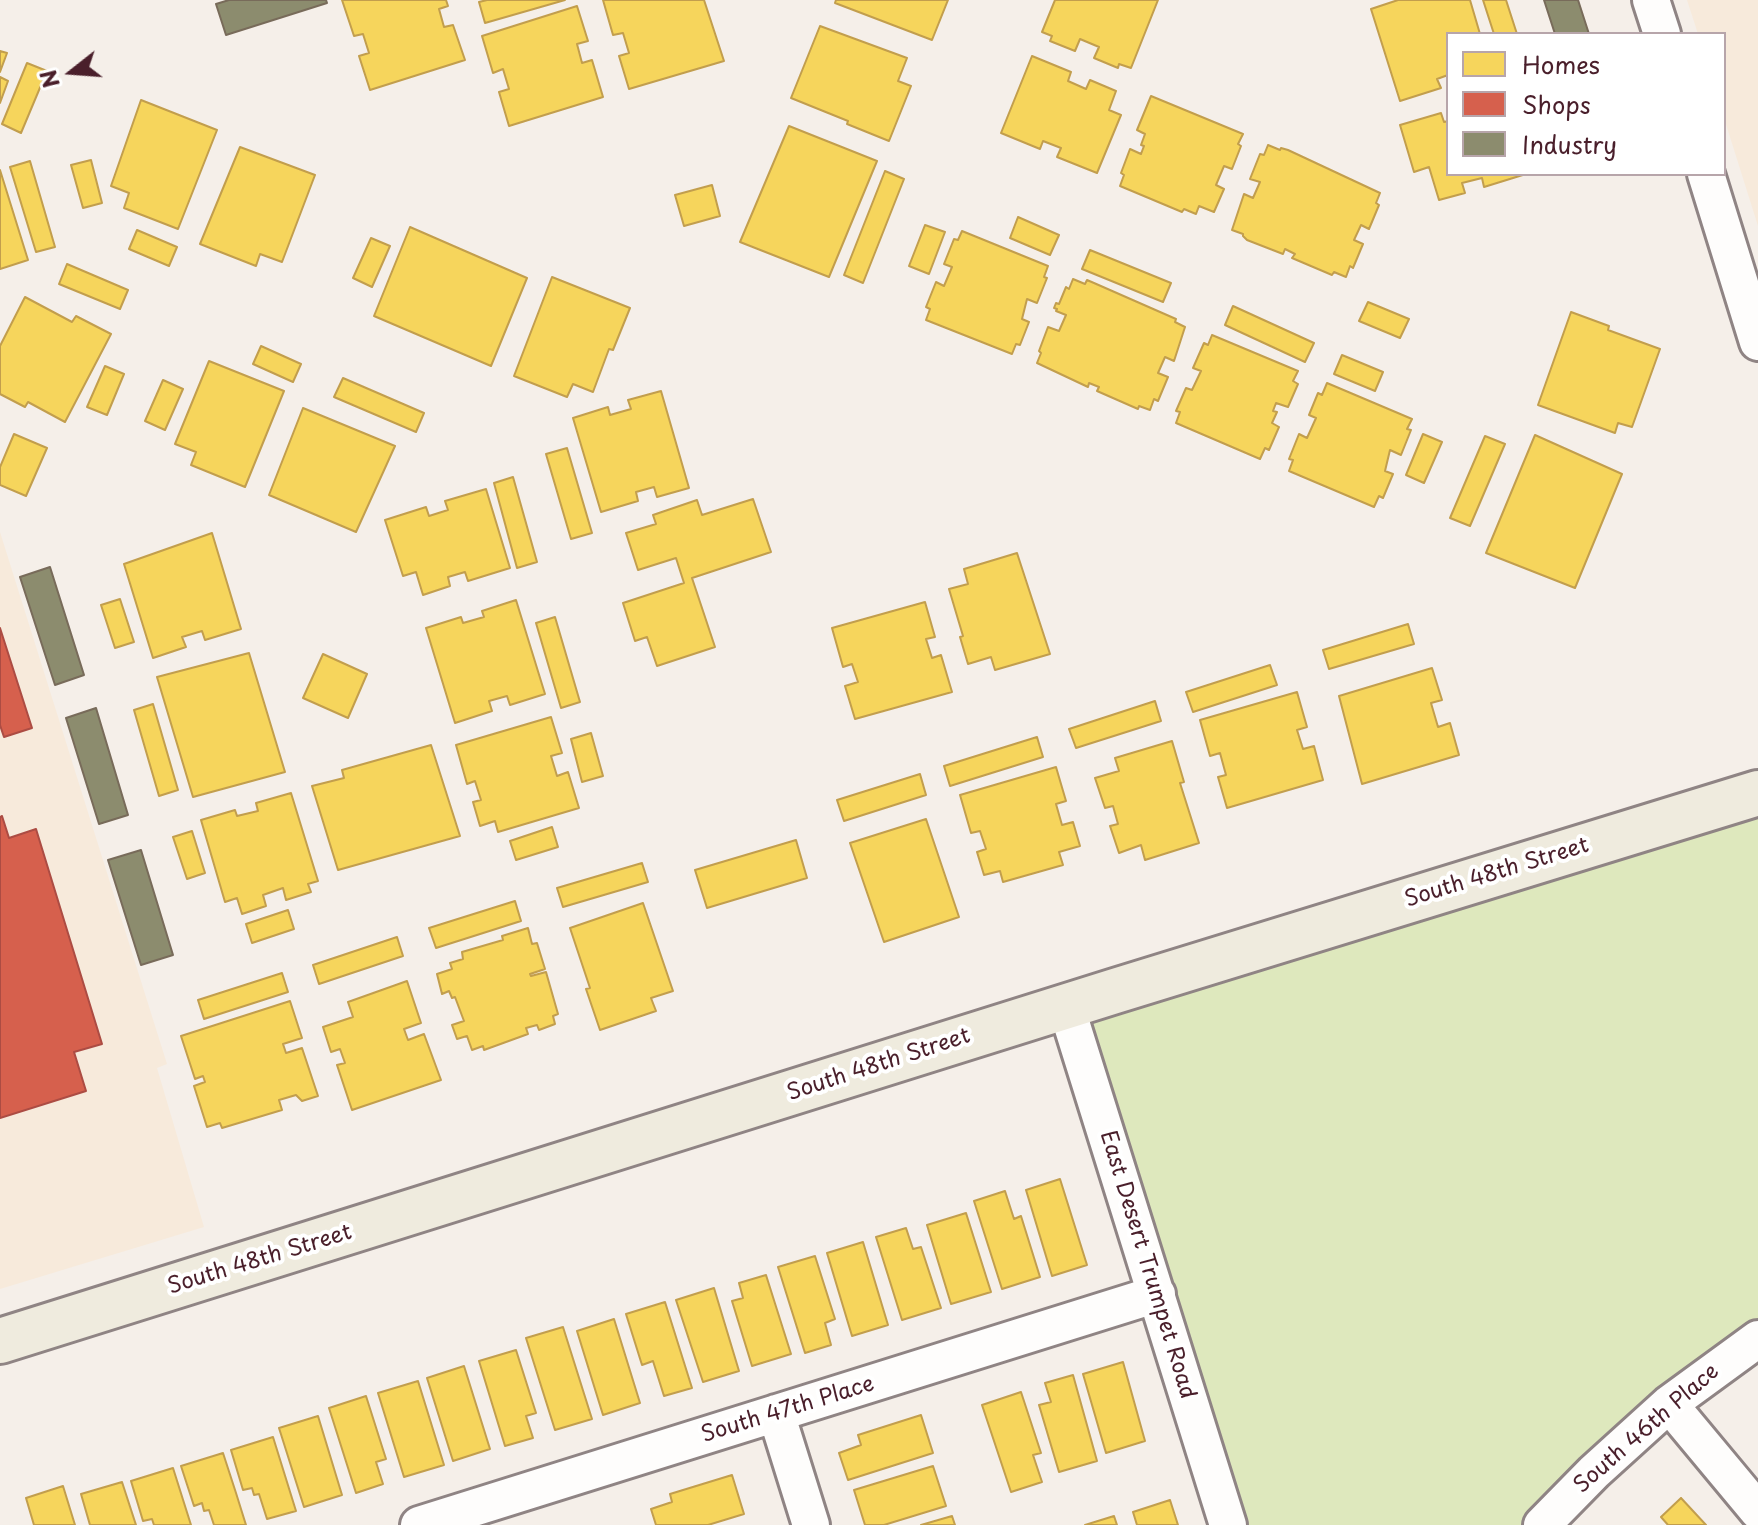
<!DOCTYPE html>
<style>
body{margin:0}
#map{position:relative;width:1758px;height:1525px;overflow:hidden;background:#f5efe9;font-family:"Playpen Sans",sans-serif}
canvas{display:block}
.legend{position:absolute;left:1446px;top:32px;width:280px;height:144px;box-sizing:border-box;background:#fff;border:2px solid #b7a5aa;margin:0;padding:10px 14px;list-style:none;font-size:24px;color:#4a1f2b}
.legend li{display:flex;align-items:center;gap:16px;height:40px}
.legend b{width:40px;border:2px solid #b7a5aa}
.north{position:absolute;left:32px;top:32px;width:80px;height:80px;-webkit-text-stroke:6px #fff;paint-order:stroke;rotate:253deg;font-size:22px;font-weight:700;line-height:32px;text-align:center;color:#4a1f2b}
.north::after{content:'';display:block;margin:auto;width:28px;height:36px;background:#4a1f2b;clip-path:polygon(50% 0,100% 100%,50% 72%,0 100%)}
</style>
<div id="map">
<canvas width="1758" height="1525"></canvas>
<ul class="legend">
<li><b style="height:22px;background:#f6d55c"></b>Homes</li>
<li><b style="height:22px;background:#d6604d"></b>Shops</li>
<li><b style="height:22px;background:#8c8c6e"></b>Industry</li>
</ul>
<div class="north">N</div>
</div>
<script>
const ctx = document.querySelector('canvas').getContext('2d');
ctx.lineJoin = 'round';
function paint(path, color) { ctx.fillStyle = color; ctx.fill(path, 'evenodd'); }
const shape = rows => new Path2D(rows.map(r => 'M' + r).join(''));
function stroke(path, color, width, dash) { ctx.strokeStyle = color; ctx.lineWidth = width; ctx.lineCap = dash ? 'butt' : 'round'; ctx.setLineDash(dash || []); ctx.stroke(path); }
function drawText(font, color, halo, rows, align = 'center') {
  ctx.font = font + ' "Playpen Sans",sans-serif'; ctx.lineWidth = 8; ctx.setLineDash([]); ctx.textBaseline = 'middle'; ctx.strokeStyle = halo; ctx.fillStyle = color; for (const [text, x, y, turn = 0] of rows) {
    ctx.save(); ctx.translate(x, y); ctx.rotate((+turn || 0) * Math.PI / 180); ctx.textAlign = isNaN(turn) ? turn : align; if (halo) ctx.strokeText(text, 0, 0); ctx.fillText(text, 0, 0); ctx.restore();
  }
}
const built = shape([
 [1687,0,1758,0,1758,226,1724,118,1724,34,1698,34],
 [0,532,167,1064,157,1068,204,1227,0,1289]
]);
const green = shape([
 [1758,792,1758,1339,1542,1525,1228,1525,1066,1006]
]);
const homes = shape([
 [342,0,446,0,448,6,439,9,444,27,453,25,465,60,370,90,359,56,369,53,363,34,354,36,342,0],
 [487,0,565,0,485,23,479,2,487,0],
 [603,0,704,0,724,61,629,89,619,56,629,53,623,33,613,35,603,0],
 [836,0,948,0,932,40,835,3,836,0],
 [1055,0,1158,0,1131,68,1119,64,1118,68,1094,58,1099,47,1080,39,1075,51,1050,41,1052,36,1042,32,1055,0],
 [1398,0,1470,0,1480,34,1448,34,1448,75,1437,79,1441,88,1400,101,1371,9,1398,0],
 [1483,0,1506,0,1517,34,1494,34,1483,0],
 [577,6,588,41,577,44,582,63,592,60,603,97,509,126,499,92,509,89,503,69,493,73,482,36,577,6],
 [820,26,907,58,898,81,911,86,889,141,847,124,848,121,791,98,820,26],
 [0,51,7,53,0,72,0,51],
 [1032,56,1071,72,1068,81,1086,89,1090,80,1116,91,1109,110,1121,115,1097,173,1057,157,1061,148,1043,141,1040,149,1001,133,1032,56],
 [27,63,47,71,21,133,2,124,27,63],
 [0,77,8,81,0,103,0,77],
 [1151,96,1243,134,1238,144,1241,146,1232,169,1224,166,1216,185,1224,189,1214,212,1199,206,1196,214,1184,209,1182,212,1120,186,1124,175,1121,173,1130,149,1141,154,1144,146,1141,145,1145,134,1137,130,1151,96],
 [141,100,217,130,178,229,124,208,129,193,111,186,141,100],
 [1441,113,1444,122,1448,121,1448,174,1526,174,1484,187,1482,178,1462,183,1465,193,1439,200,1429,167,1414,172,1400,125,1441,113],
 [789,126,877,161,829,277,740,242,789,126],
 [1268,145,1280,150,1281,148,1288,150,1380,193,1376,203,1379,205,1369,229,1361,225,1354,240,1363,244,1353,268,1350,266,1346,277,1334,272,1332,275,1292,258,1295,254,1285,249,1283,254,1247,240,1243,236,1243,234,1232,230,1244,194,1253,198,1260,182,1250,179,1260,154,1264,155,1268,145],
 [240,147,315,175,282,262,260,254,256,266,200,244,240,147],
 [91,160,102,203,83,208,71,165,91,160],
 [30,161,55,247,36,252,10,167,30,161],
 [0,170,28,260,0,269,0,170],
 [885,171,904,179,863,283,844,275,885,171],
 [712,185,720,216,684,226,675,195,712,185],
 [1018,217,1059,235,1050,255,1010,238,1018,217],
 [925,225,945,232,929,274,909,266,925,225],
 [410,227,527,278,491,366,374,316,410,227],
 [137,230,177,247,169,266,129,249,137,230],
 [962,231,1048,266,1044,277,1047,278,1037,303,1027,299,1022,319,1029,322,1020,345,1016,344,1012,354,926,320,930,309,926,307,936,282,944,286,952,267,944,264,954,239,958,240,962,231],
 [371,238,390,246,372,287,353,278,371,238],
 [1090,250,1171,283,1163,302,1082,269,1090,250],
 [67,264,128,290,120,309,59,284,67,264],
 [552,277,630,308,613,350,609,349,593,392,573,384,567,397,514,376,552,277],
 [1073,279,1085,284,1087,280,1094,283,1176,319,1175,322,1185,327,1174,361,1165,357,1158,373,1168,377,1158,401,1154,399,1150,410,1139,406,1138,409,1097,391,1099,387,1089,383,1088,387,1037,363,1041,353,1039,351,1048,327,1059,331,1066,315,1056,311,1057,309,1054,308,1056,303,1059,304,1066,287,1069,289,1073,279],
 [25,297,72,322,76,316,111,334,65,422,28,402,25,407,0,394,0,346,25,297],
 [1368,302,1409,319,1400,338,1359,321,1368,302],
 [1233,306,1314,343,1305,362,1225,325,1233,306],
 [1571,312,1609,326,1608,330,1660,349,1632,427,1618,423,1615,433,1538,405,1571,312],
 [1212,335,1298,371,1293,381,1298,384,1288,407,1276,403,1273,411,1277,412,1272,423,1279,427,1269,450,1265,448,1260,459,1176,423,1180,412,1176,411,1186,388,1192,390,1201,371,1193,368,1204,343,1208,345,1212,335],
 [261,346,301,364,293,382,253,364,261,346],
 [1342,355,1383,372,1375,391,1334,374,1342,355],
 [209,361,284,391,245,487,191,465,196,452,175,444,209,361],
 [105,366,124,374,107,415,87,407,105,366],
 [343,378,424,413,416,432,334,397,343,378],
 [163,380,183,389,165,430,145,421,163,380],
 [1327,383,1412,419,1407,429,1411,430,1401,455,1390,450,1385,471,1393,474,1383,498,1379,496,1374,507,1289,471,1293,460,1289,459,1299,434,1307,438,1316,418,1309,415,1318,393,1322,395,1327,383],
 [661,391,689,488,657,497,654,487,636,492,638,501,601,512,573,418,608,407,610,415,631,409,628,400,661,391],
 [303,408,395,446,356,532,269,495,303,408],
 [14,434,47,448,26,496,0,485,0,467,14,434],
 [1423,434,1442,442,1424,483,1406,475,1423,434],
 [1535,435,1622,474,1575,588,1486,553,1535,435],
 [1485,436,1505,444,1470,526,1450,518,1485,436],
 [567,448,592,533,571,539,546,454,567,448],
 [513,477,537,562,517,568,494,483,513,477],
 [486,489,510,568,468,581,465,572,448,577,450,586,423,595,416,572,403,576,385,520,426,507,429,516,448,510,445,501,486,489],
 [753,499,771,552,692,578,715,647,657,666,647,637,635,641,623,603,684,583,676,558,638,570,626,533,656,524,653,515,697,500,702,515,753,499],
 [212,533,241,629,205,640,202,631,182,637,186,647,153,658,124,564,212,533],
 [1017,553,1050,654,995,670,991,657,968,664,960,637,963,636,949,589,968,584,964,569,1017,553],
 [120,599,134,642,115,648,101,605,120,599],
 [516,600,545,694,510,705,507,696,489,701,492,711,455,723,426,628,461,617,463,623,484,617,482,611,516,600],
 [925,602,935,637,926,639,932,658,941,655,952,692,855,719,845,686,858,682,852,664,843,667,832,628,925,602],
 [555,617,580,702,561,708,536,623,555,617],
 [1408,624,1414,644,1329,669,1323,650,1408,624],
 [249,653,285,772,193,797,157,677,249,653],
 [323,654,367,674,348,718,303,698,323,654],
 [1270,665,1277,685,1193,712,1186,692,1270,665],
 [1432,668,1442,700,1431,703,1438,727,1450,723,1459,755,1362,784,1339,696,1432,668],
 [1297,692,1307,727,1297,730,1303,749,1314,746,1323,780,1227,808,1218,777,1226,775,1220,753,1210,756,1200,720,1297,692],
 [1155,701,1161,721,1076,748,1069,729,1155,701],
 [153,704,178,790,159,796,134,710,153,704],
 [551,717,562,753,551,756,557,776,568,772,579,808,498,832,495,821,480,826,473,802,481,800,475,781,467,784,456,745,551,717],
 [591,733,603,776,582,782,571,739,591,733],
 [1037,737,1043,757,950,786,944,766,1037,737],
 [1172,741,1184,782,1180,783,1199,843,1145,860,1141,845,1119,853,1110,826,1118,824,1113,806,1105,808,1095,778,1119,771,1115,758,1172,741],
 [431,745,460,836,338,870,312,786,344,778,342,770,431,745],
 [1056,767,1066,801,1056,804,1062,825,1073,822,1080,846,1059,852,1063,865,1003,882,1000,871,984,875,977,852,986,849,980,831,971,833,960,795,1056,767],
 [920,774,926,795,844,821,837,800,920,774],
 [291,793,318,881,308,884,311,892,286,900,283,888,263,895,266,906,242,914,237,898,225,902,201,820,235,810,237,816,258,811,256,803,291,793],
 [926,819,959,917,884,942,850,843,926,819],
 [552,827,558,847,516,860,510,841,552,827],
 [192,831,205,873,187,879,173,837,192,831],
 [796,840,807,878,707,908,695,870,796,840],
 [642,863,648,882,563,907,557,888,642,863],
 [515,901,521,921,436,948,429,928,515,901],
 [643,903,673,991,651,998,656,1011,600,1030,586,989,590,988,570,928,643,903],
 [288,910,294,929,252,943,246,924,288,910],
 [528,928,532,944,537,943,545,969,530,974,531,976,546,972,558,1014,553,1016,555,1024,539,1030,537,1025,526,1028,528,1034,484,1050,483,1046,472,1050,467,1036,457,1039,452,1025,464,1021,455,997,452,998,449,991,442,994,437,974,452,969,450,963,463,959,462,952,503,940,502,936,528,928],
 [397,937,403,956,319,984,313,965,397,937],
 [282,973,288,992,204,1019,198,1000,282,973],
 [407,981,421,1023,404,1029,408,1040,424,1034,441,1080,352,1110,337,1065,345,1063,340,1049,331,1052,323,1027,353,1017,348,1002,407,981],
 [290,1001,302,1038,283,1044,286,1053,302,1048,318,1096,302,1101,296,1095,279,1100,282,1110,222,1128,220,1123,207,1127,194,1086,205,1082,203,1076,195,1079,181,1036,290,1001],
 [1060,1179,1087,1265,1052,1276,1026,1190,1060,1179],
 [1005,1191,1014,1219,1021,1216,1040,1277,1002,1289,974,1201,1005,1191],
 [966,1213,991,1292,951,1304,927,1225,966,1213],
 [906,1228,913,1249,921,1247,941,1308,902,1320,876,1237,906,1228],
 [863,1242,888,1325,852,1336,827,1253,863,1242],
 [815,1256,835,1319,825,1323,831,1345,805,1353,778,1267,815,1256],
 [766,1275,791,1354,752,1366,732,1301,743,1298,739,1283,766,1275],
 [714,1288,739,1371,703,1382,676,1300,714,1288],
 [665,1302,692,1388,664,1396,653,1361,642,1365,626,1314,665,1302],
 [614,1319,640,1403,603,1415,577,1331,614,1319],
 [563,1327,592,1419,555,1430,526,1338,563,1327],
 [516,1350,536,1413,526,1416,533,1438,505,1446,479,1361,516,1350],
 [1123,1362,1145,1441,1106,1453,1083,1374,1123,1362],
 [464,1366,490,1449,453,1461,427,1378,464,1366],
 [1073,1375,1097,1461,1059,1472,1039,1405,1051,1402,1045,1383,1073,1375],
 [418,1381,444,1465,404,1477,378,1393,418,1381],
 [1021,1392,1041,1453,1033,1455,1042,1482,1011,1492,982,1405,1021,1392],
 [366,1396,386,1459,376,1462,383,1484,356,1493,329,1408,366,1396],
 [921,1415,933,1453,848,1480,839,1453,861,1445,858,1435,921,1415],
 [318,1416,342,1495,304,1507,279,1428,318,1416],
 [273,1437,296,1511,267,1519,259,1494,254,1495,252,1488,243,1490,231,1450,273,1437],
 [223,1453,236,1493,246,1525,214,1525,209,1510,204,1511,202,1503,194,1506,181,1466,223,1453],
 [933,1466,946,1506,884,1525,865,1525,854,1490,933,1466],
 [173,1468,191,1525,154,1525,152,1519,143,1521,131,1481,173,1468],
 [732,1475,744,1514,708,1525,656,1525,651,1509,672,1502,670,1494,732,1475],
 [122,1482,136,1525,90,1525,81,1494,122,1482],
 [63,1486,75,1525,34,1525,26,1498,63,1486],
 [1681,1498,1706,1525,1668,1525,1661,1517,1681,1498],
 [1170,1500,1178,1525,1137,1525,1133,1512,1170,1500],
 [952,1516,955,1525,921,1525,952,1516],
 [1114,1516,1117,1525,1085,1525,1114,1516]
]);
const shops = shape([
 [0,628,32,728,4,737,0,725,0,628],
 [2,816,9,838,36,829,102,1044,74,1052,86,1091,0,1118,0,817,2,816]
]);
const industry = shape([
 [229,0,326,0,327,3,226,35,216,4,229,0],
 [1544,0,1578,0,1589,34,1555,34,1544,0],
 [50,567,84,675,55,685,20,577,50,567],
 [96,708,128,815,99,824,66,718,96,708],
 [141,850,173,955,141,965,108,860,141,850]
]);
const minor = shape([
 [1651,0,1662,34],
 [1706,174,1758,342],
 [1066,1006,1228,1525],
 [1669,1404,1758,1511],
 [776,1413,811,1525],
 [419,1525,1157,1294],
 [1542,1525,1594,1472,1669,1404,1758,1339]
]);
const major = shape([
 [0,1341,1115,991,1758,793]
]);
const streetNames = [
 ["South 48th Street",1497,873,-17],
 ["South 48th Street",879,1065,-18],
 ["South 48th Street",260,1260,-17],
 ["East Desert Trumpet Road",1147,1265,73],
 ["South 47th Place",788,1410,-17],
 ["South 46th Place",1647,1429,-41]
];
paint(built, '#f7eadb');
paint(green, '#dee8bd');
paint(homes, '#f6d55c');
stroke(homes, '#c29e4d', 2);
paint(shops, '#d6604d');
stroke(shops, '#ac4c43', 2);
paint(industry, '#8c8c6e');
stroke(industry, '#786b5a', 2);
stroke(minor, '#8f8484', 42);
stroke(major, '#8f8484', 50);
stroke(minor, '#fefdfc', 36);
stroke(major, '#efebde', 44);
drawText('22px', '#4a1f2b', '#fff', streetNames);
</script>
